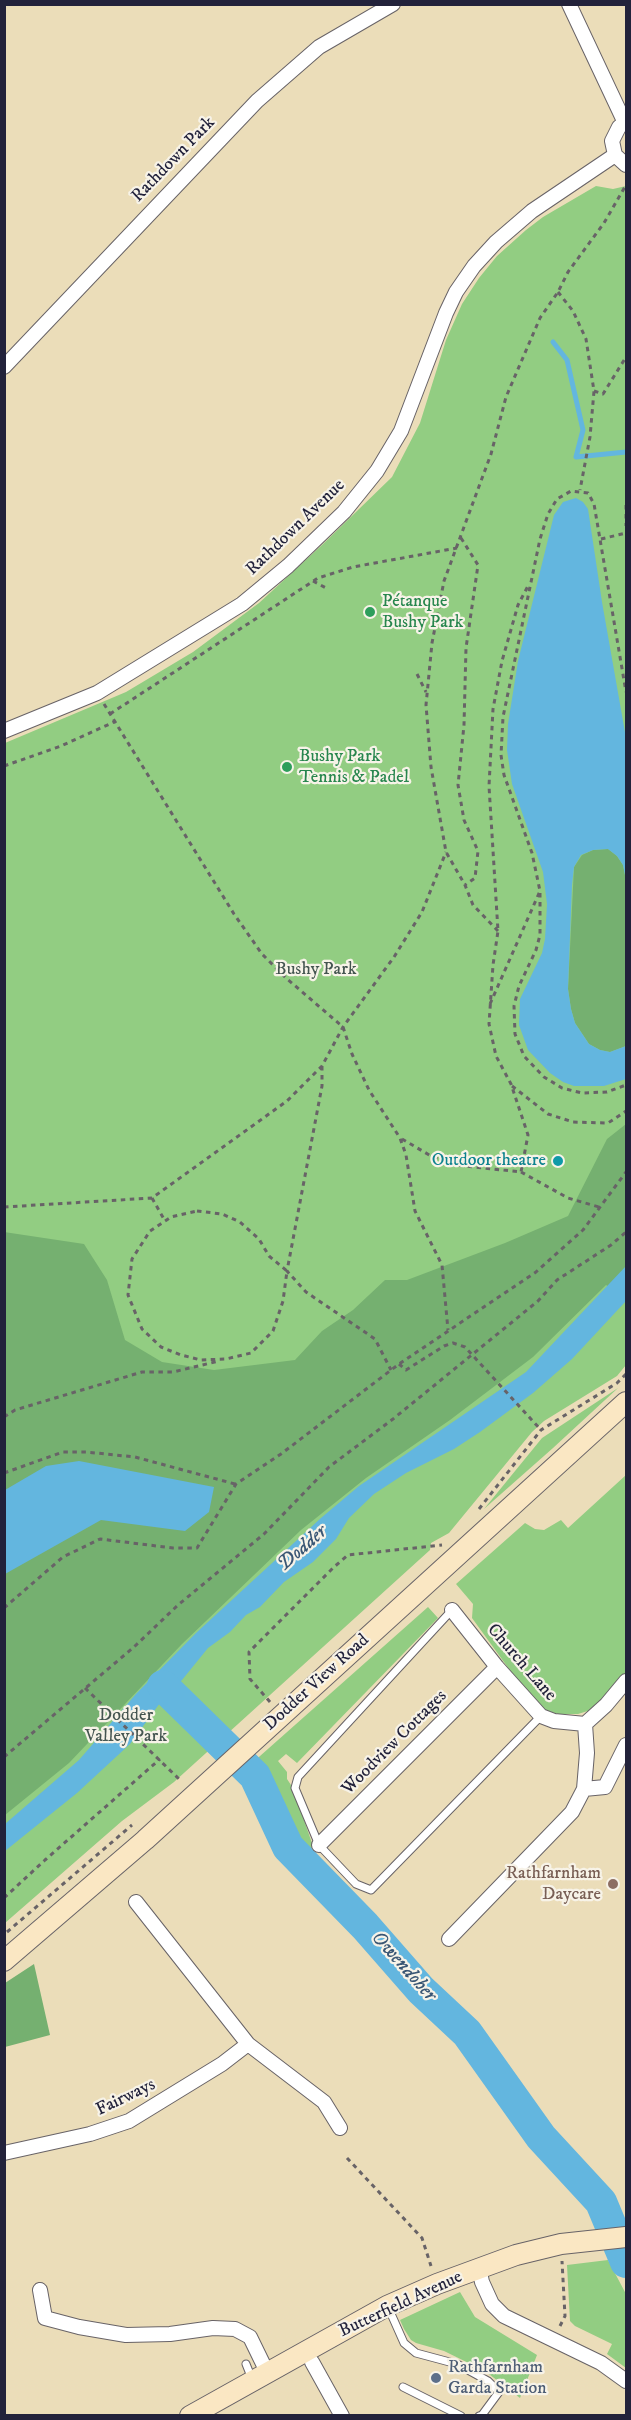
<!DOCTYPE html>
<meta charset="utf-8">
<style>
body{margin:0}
#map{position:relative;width:631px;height:2420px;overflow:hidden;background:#ebddb9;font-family:"IM FELL DW Pica",serif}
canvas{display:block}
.frame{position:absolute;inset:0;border:6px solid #22223b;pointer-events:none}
</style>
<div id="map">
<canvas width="631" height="2420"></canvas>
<div class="frame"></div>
</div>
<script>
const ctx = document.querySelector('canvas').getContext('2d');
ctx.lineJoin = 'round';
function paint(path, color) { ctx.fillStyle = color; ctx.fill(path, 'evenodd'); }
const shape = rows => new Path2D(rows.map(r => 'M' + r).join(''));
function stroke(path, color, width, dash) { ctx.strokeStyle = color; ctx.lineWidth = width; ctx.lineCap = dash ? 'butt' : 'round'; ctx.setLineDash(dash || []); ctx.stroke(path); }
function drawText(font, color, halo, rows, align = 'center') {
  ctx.font = font + ' "IM FELL DW Pica",serif'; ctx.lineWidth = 4.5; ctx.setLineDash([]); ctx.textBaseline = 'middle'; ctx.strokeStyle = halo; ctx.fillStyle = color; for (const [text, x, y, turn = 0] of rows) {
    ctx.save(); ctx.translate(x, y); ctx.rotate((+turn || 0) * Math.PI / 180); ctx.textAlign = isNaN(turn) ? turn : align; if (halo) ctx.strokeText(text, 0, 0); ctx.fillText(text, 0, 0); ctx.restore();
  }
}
const green = shape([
 [596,186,613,189,626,186,626,1365,617,1376,544,1421,532,1432,449,1533,431,1543,430,1550,174,1782,122,1821,5,1923,5,743,126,692,193,652,259,603,322,545,392,477,420,423,446,340,462,304,479,278,497,256,526,230,543,217],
 [618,1388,553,1448,484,1509,542,1438],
 [626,1475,626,1675,594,1709,578,1714,558,1714,545,1710,517,1680,472,1618,473,1604,456,1584,525,1523,535,1529,544,1530,561,1520,568,1528],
 [428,1607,438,1618,297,1763,286,1754,278,1761,287,1772,287,1779,293,1788,314,1849,290,1845,269,1787,259,1771,251,1764],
 [608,2260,626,2294,626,2368,607,2354,612,2344,575,2326,570,2321,567,2265],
 [460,2292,475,2317,537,2355,520,2398,485,2371,444,2351,416,2343,411,2340,404,2329,400,2320]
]);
const forest = shape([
 [608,849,617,856,623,865,626,880,626,1046,610,1052,600,1050,589,1044,575,1023,571,1009,568,989,574,867,582,855,593,850],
 [626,1124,626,1297,606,1285,533,1357,450,1420,366,1478,301,1530,182,1644,69,1763,5,1815,4,1232,84,1244,107,1280,125,1340,162,1362,214,1370,295,1360,322,1331,353,1310,385,1280,407,1280,505,1243,568,1216,607,1139],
 [34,1964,50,2035,5,2047,5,1983]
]);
const water = shape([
 [576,498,583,502,588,509,602,602,626,738,626,880,623,865,617,856,608,849,593,850,581,855,574,867,572,885,568,989,571,1009,575,1023,589,1044,600,1050,610,1052,626,1046,626,1079,604,1086,574,1086,563,1082,550,1073,528,1050,519,1025,520,999,542,953,545,939,547,904,543,872,512,784,507,750,508,724,518,661,554,515,563,502],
 [626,1266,626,1301,572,1359,533,1393,480,1432,454,1449,406,1473,374,1494,349,1518,336,1539,313,1562,284,1582,260,1607,246,1615,230,1632,208,1648,182,1680,160,1703,130,1744,77,1793,5,1851,5,1824,79,1760,136,1694,196,1633,321,1518,359,1486,526,1372],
 [79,1461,214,1487,209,1512,185,1531,101,1520,5,1574,5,1490,46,1466]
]);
const stream = shape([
 [553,342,567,360,583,430,576,457,626,452],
 [601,2202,608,2204]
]);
const river = shape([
 [163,1686,255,1776,288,1847,365,1926,421,1990,467,2033,541,2137,601,2202,626,2262]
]);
const path = shape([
 [558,292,573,311,586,339,594,391,590,437,580,490],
 [594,391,603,394,626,357],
 [626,505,626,526],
 [461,538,478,565,466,648,464,725,458,785,464,820,478,851,475,878,465,885],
 [601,539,626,533],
 [313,581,326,588],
 [417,674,426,692],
 [104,704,234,914,262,954,286,978,343,1027,352,1054,369,1090,400,1138,406,1155,415,1211,442,1265,448,1330],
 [110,714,318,578,353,567,457,548],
 [4,766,61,746,114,722],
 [540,893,540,935,536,950,519,986,514,1006,515,1034,524,1056,544,1077,562,1088,582,1093,607,1092,626,1085],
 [498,931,473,905,465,885,446,852,431,767,426,705,432,643,444,581,491,454,506,397,540,318,558,292,568,272,604,223,626,185],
 [490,1004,540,891,532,853,504,775,501,755,503,717,540,539,548,514,557,499,571,491,588,493,594,504,626,692],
 [322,1066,322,1086,287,1271,306,1292,375,1339,391,1370],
 [512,1086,548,1114,573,1122,608,1123,626,1111],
 [402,1139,431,1156,456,1165,521,1172,528,1135,511,1084,496,1056,489,1024,493,965,498,931,489,786,493,709,502,661,518,605,529,584],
 [521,1172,568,1198,599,1207],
 [152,1198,165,1221],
 [4,1207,152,1198,287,1101,322,1066,343,1027,394,957,422,912,446,852],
 [197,1211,222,1214,240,1222,259,1239,269,1256,287,1271,283,1301,273,1331,251,1353,226,1359,201,1360,181,1355,161,1347,142,1329,128,1295,132,1259,150,1231,171,1217,197,1211],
 [4,1417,15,1410,142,1372,173,1372,219,1361],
 [4,1473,63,1452,86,1452,135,1457,235,1484],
 [479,1509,541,1430,617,1383,626,1374],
 [4,1608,63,1557,100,1539,173,1548,197,1548,236,1484,281,1454,399,1364,536,1272,583,1230,626,1172],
 [85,1688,179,1779],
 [270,1702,250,1679,249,1652,334,1567,348,1555,442,1545],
 [4,1757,134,1647,178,1605,264,1534,329,1467,393,1419,538,1301,557,1280,611,1245,626,1232],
 [4,1898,45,1860,160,1759],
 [7,1932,132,1825],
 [347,2158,422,2238,431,2266],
 [560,2326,565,2316,562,2261]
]);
const service = shape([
 [452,1610,298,1777,295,1788,319,1845,356,1884,371,1890,541,1716],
 [388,2307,404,2343,416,2353,457,2364,488,2381,499,2392,482,2415,479,2416],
 [246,2364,252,2379],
 [403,2387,461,2416]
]);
const minor = shape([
 [569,4,625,123],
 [626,122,619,127,612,141,615,155,626,165],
 [4,367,257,101,319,47,393,4],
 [4,731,97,693,242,604,288,566,344,512,377,471,401,431,446,313,456,292,474,266,496,242,532,211,615,155],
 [452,1610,497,1667,541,1716,554,1721,585,1724,606,1705,626,1681],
 [584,1789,587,1753,585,1724],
 [319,1845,497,1667],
 [136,1902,248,2044,324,2102,340,2128],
 [449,1939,572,1812,584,1789,605,1787,626,1745],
 [4,2153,90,2134,129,2121,222,2064,248,2044],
 [479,2268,482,2282,492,2304,504,2316,601,2363,626,2381],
 [40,2290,45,2318,79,2327,126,2335,170,2334,213,2328,235,2329,250,2337,268,2374],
 [312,2362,342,2416]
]);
const secondary = shape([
 [4,1961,145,1840,626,1402],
 [190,2416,387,2306,437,2284,516,2255,561,2244,626,2237]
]);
const pathBridge = shape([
 [399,1364,406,1370,444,1346,453,1343,465,1347,541,1430]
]);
const markers = [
 [370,612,6,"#2e9e5b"],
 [287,767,6,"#2e9e5b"],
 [558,1161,6,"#0f9aa8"],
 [613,1884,6,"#8d6e63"],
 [436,2378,6,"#5c6f8a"]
];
const streetNames = [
 ["Rathdown Park",174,160,-46],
 ["Rathdown Avenue",296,528,-44],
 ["Church Lane",521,1663,49],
 ["Dodder View Road",317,1683,-42],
 ["Woodview Cottages",395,1743,-45],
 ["Fairways",126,2098,-26],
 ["Butterfield Avenue",401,2305,-25]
];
const leisureNames = [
 ["Pétanque",382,602],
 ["Bushy Park",382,623],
 ["Bushy Park",299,757],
 ["Tennis & Padel",299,778]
];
const parkNames = [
 ["Bushy Park",316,970],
 ["Dodder",126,1716],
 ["Valley Park",126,1737]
];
const cultureNames = [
 ["Outdoor theatre",546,1161]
];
const educationNames = [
 ["Rathfarnham",601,1874],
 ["Daycare",601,1895]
];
const serviceNames = [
 ["Rathfarnham",448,2368],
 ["Garda Station",448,2389]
];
const waterNames = [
 ["Dodder",303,1549,-41],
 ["Owendoher",403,1967,48]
];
paint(green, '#92cd82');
paint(forest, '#75b070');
paint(water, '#63b6df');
stroke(stream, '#63b6df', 5);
stroke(river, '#63b6df', 32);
stroke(service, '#686367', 9);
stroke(minor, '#686367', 16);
stroke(secondary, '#686367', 22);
stroke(path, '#686367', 3, [4.5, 4.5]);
stroke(service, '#fff', 7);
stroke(minor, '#fff', 14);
stroke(secondary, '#fae7c3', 20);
stroke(pathBridge, '#686367', 3, [4.5, 4.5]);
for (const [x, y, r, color] of markers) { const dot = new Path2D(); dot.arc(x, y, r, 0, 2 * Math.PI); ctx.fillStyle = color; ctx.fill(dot); stroke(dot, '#f7f3e8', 2); }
drawText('18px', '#22223b', '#f7f3e8', streetNames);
drawText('18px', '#27864d', '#f7f3e8', leisureNames, 'left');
drawText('18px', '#445550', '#f7f3e8', parkNames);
drawText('18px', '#0d838f', '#f7f3e8', cultureNames, 'right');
drawText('18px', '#785e54', '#f7f3e8', educationNames, 'right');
drawText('18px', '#4e5e75', '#f7f3e8', serviceNames, 'left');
drawText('italic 20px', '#395674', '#f7f3e8', waterNames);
</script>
